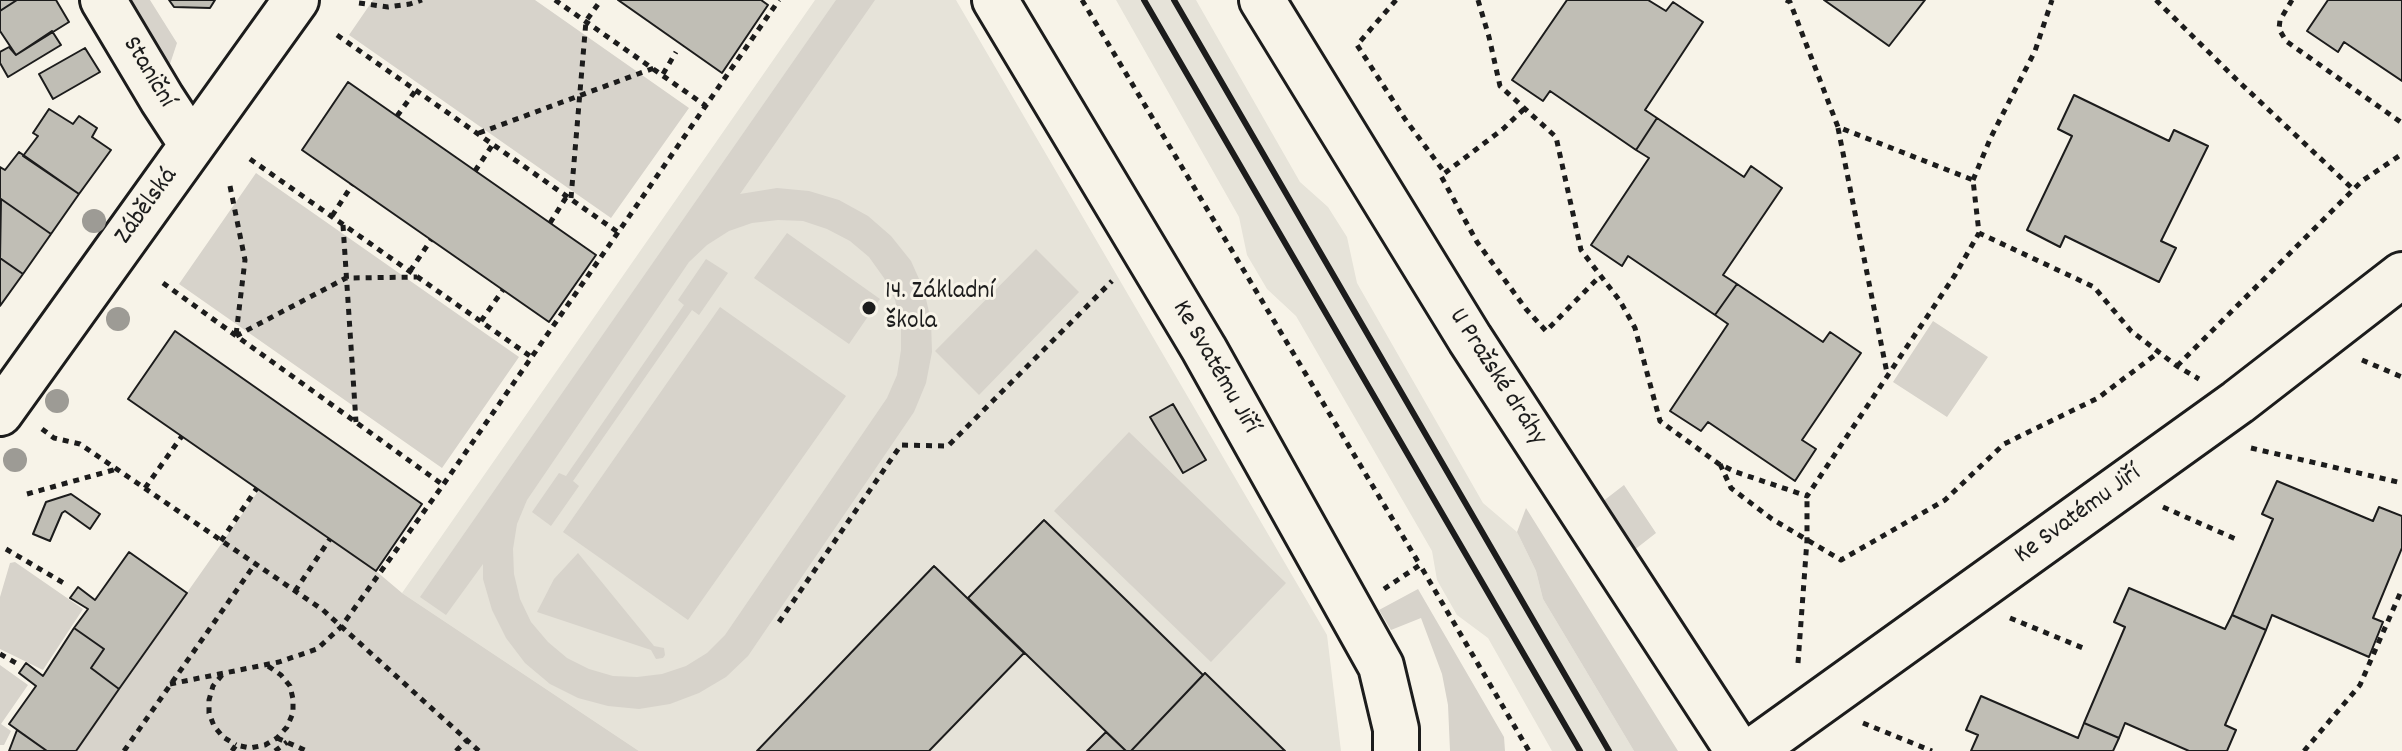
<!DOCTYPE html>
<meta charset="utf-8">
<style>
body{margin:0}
canvas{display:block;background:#f7f3e8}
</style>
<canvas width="2402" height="751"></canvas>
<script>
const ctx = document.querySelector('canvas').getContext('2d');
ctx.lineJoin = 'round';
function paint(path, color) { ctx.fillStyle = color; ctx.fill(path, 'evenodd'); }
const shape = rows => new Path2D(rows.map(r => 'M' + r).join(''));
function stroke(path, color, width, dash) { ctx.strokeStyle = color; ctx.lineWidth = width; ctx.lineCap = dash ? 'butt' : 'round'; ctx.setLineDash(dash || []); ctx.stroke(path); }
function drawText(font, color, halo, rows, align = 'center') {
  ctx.font = font + ' Dekko,sans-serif'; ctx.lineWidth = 6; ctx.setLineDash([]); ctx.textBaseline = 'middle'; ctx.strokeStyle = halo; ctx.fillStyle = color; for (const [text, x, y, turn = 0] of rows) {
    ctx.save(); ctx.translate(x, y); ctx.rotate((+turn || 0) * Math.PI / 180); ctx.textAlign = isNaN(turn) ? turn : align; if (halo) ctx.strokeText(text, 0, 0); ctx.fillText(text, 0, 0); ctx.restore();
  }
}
const built = shape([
 [815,0,956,0,1327,635,1341,751,639,751,402,593],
 [1116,0,1196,0,1300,182,1328,207,1347,237,1357,283,1483,503,1517,532,1536,571,1543,599,1634,751,1552,751,1488,638,1457,615,1437,580,1432,551,1296,316,1267,289,1247,255,1239,217]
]);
const green = shape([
 [126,0,150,0,177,43,170,64,158,50],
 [373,0,535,0,689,108,611,218,349,35],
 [836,0,875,0,740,194,777,188,809,191,839,200,868,216,891,236,911,261,924,290,931,321,932,352,926,383,914,412,748,656,726,677,699,693,670,704,639,709,608,706,578,698,550,684,525,663,506,638,492,610,483,579,483,564,446,615,420,597],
 [778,220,803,221,827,229,850,241,869,257,884,278,895,300,901,325,901,350,897,375,887,398,725,635,707,653,686,666,662,674,637,677,613,676,589,669,567,658,548,642,531,622,520,599,514,574,513,549,517,524,527,500,689,262,707,245,729,231,752,223],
 [256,173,519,357,442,468,179,284],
 [787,233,880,299,849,344,754,278],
 [1036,249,1079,292,979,395,935,351],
 [706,259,728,273,699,315,692,310,573,481,579,486,551,526,532,512,559,473,566,476,684,305,678,300],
 [720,307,846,396,688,620,563,532],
 [1933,321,1988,357,1947,417,1893,382],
 [1129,432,1286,583,1211,662,1054,511],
 [1624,485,1656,533,1633,551,1602,502],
 [259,490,376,571,402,593,639,751,76,751],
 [1526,508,1678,751,1634,751,1543,599,1536,571,1517,532],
 [578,553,654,646,664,648,665,655,663,658,656,659,651,650,537,612,554,579],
 [15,562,83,609,43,670,0,649,0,597,10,563],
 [1418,589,1504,737,1505,751,1450,751,1448,705,1442,674,1421,618,1391,630,1379,610],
 [0,665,28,685,1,724,11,731,4,745,0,745]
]);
const building = shape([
 [0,0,17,0,0,11,0,0],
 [17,0,56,0,69,22,16,55,0,31,0,11,17,0],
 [169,0,215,0,210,8,174,7,169,0],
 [618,0,761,0,768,5,722,73,618,0],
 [1567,0,1648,0,1666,11,1673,2,1703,22,1645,110,1657,118,1636,150,1550,91,1543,101,1512,80,1567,0],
 [1824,0,1925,0,1889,46,1824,0],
 [2328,0,2402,0,2402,81,2344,42,2338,52,2307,31,2328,0],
 [52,31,61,45,8,77,0,63,0,52,9,47,16,55,52,31],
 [85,48,100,72,53,99,39,74,85,48],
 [348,82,596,255,549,322,302,150,348,82],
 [2074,95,2169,141,2174,130,2208,146,2161,241,2176,248,2159,282,2065,236,2060,247,2027,230,2072,136,2058,129,2074,95],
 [49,109,73,124,79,116,97,128,92,137,111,150,79,194,23,156,38,136,33,133,49,109],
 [1657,118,1744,177,1751,166,1782,188,1723,275,1737,284,1715,315,1628,256,1622,266,1591,245,1649,158,1636,150,1657,118],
 [19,152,79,194,51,234,1,199,0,200,0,167,5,170,19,152],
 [1,199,51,234,23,274,0,258,1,199],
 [0,258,23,274,0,306,0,258],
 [1737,284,1823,342,1830,332,1861,353,1802,440,1816,449,1795,481,1708,422,1701,431,1670,411,1728,324,1715,315,1737,284],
 [175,331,422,504,376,571,128,399,175,331],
 [1173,404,1206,460,1183,473,1150,417,1173,404],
 [2277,481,2373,521,2379,507,2402,516,2402,548,2373,618,2383,622,2369,657,2272,615,2266,630,2232,615,2273,519,2262,514,2277,481],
 [71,494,100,514,90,529,65,511,62,513,50,541,33,534,46,502,71,494],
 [1044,520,1203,675,1131,751,1126,751,968,598,1044,520],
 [129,552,187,593,119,689,91,668,104,649,74,628,88,609,70,598,78,587,95,600,129,552],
 [934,566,1024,653,929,751,757,751,934,566],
 [2129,588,2225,629,2232,615,2266,630,2225,725,2236,730,2227,751,2189,751,2125,723,2119,738,2084,723,2125,627,2114,622,2129,588],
 [74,628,104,649,91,668,119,689,76,751,47,751,9,724,36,686,19,673,26,663,43,676,74,628],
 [1205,673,1285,751,1131,751,1205,673],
 [1981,696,2078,738,2084,723,2119,738,2113,751,1971,751,1978,735,1966,730,1981,696],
 [17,730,47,751,9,751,17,730],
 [1106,732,1126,751,1087,751,1106,732]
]);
const path = shape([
 [555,0,706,106],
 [1082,0,1420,565],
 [1396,0,1357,45,1405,119,1445,173],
 [1478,0,1489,37,1500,86,1556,137,1581,250,1620,301,1635,328,1660,421,1719,464,1736,472,1807,496,1955,275,1979,233],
 [1786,0,1790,2,1838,127,1973,180,1979,233,2094,287,2131,331,2177,366,2199,379],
 [2156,0,2237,80,2354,190],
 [2292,0,2280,20,2279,29,2286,41,2402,123],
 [359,3,388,7,410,4,422,0],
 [337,35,619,233],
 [663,74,676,52],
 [1524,109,1503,129,1441,176,1477,242,1526,309,1546,331,1600,276],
 [397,116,416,90],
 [1838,128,1887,373],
 [479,133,654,68],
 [250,159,530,356],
 [475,171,493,144],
 [1973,180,1991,137,2035,51,2052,0],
 [230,186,245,260,236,335],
 [571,198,586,21,601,0],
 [332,216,352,185],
 [550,223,567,196],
 [343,225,356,422],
 [410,271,431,240],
 [163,283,443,485],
 [481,321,503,290],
 [236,336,346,278,417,277],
 [2362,360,2402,377],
 [2177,366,2362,181,2402,154],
 [42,429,54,438,80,444,323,610,479,751],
 [2251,448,2402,483],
 [1720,464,1731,488,1772,519,1841,560,1945,500,2004,444,2098,398,2159,352],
 [145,488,182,436],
 [27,494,117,469],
 [2163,507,2238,540],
 [221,541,257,488],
 [6,549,67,585],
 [1384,589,1420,565,1529,751],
 [295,591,330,539],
 [2010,618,2083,648],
 [779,622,901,445,948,446,1112,281],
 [0,654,16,663],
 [1798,663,1807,540,1807,496],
 [222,675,213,686,209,700,209,713,214,726,223,737,236,745],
 [170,684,279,662,317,649,341,627,443,485,779,0],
 [1863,723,1932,751],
 [277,738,307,751],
 [124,751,255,564],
 [232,751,236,745,250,748,265,745,277,738,287,727,293,713,293,699,290,686,281,675,268,666],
 [275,751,287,742],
 [456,751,467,740],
 [2304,751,2360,685,2402,589]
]);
const street = shape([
 [103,0,162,99,192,145],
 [995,0,1204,349,1381,666,1396,729,1396,751],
 [1262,0,1470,339,1738,751],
 [0,413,296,0],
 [1752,751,2238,402,2402,275]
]);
const rail = shape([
 [1144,0,1580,751],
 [1174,0,1609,751]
]);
const trees = [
 [94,221],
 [118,319],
 [57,401],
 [15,460]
];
const markers = [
 [869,308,8,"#1c1c1c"]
];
const streetNames = [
 ["Staniční",147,73,59],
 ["Zábělská",148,207,-54],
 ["Ke Svatému Jiří",1214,368,60],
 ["U Pražské dráhy",1496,378,57],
 ["Ke Svatému Jiří",2079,516,-36]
];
const poiNames = [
 ["14. Základní",885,293],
 ["škola",885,323]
];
paint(built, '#e6e3d9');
paint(green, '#d7d3cb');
paint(building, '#c0beb5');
stroke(building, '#1c1c1c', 2);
stroke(street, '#1c1c1c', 50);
stroke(path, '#1c1c1c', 5, [6, 6]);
stroke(street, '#f7f3e8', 44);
stroke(rail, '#1c1c1c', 6);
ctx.fillStyle = '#9d9b95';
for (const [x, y] of trees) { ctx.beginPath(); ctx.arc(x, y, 12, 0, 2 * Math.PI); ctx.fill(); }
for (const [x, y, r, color] of markers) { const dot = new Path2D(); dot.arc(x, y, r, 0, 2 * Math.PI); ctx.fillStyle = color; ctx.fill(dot); stroke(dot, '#f7f3e8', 3); }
drawText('26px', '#1c1c1c', '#f7f3e8', streetNames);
drawText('26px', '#1c1c1c', '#f7f3e8', poiNames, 'left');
</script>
